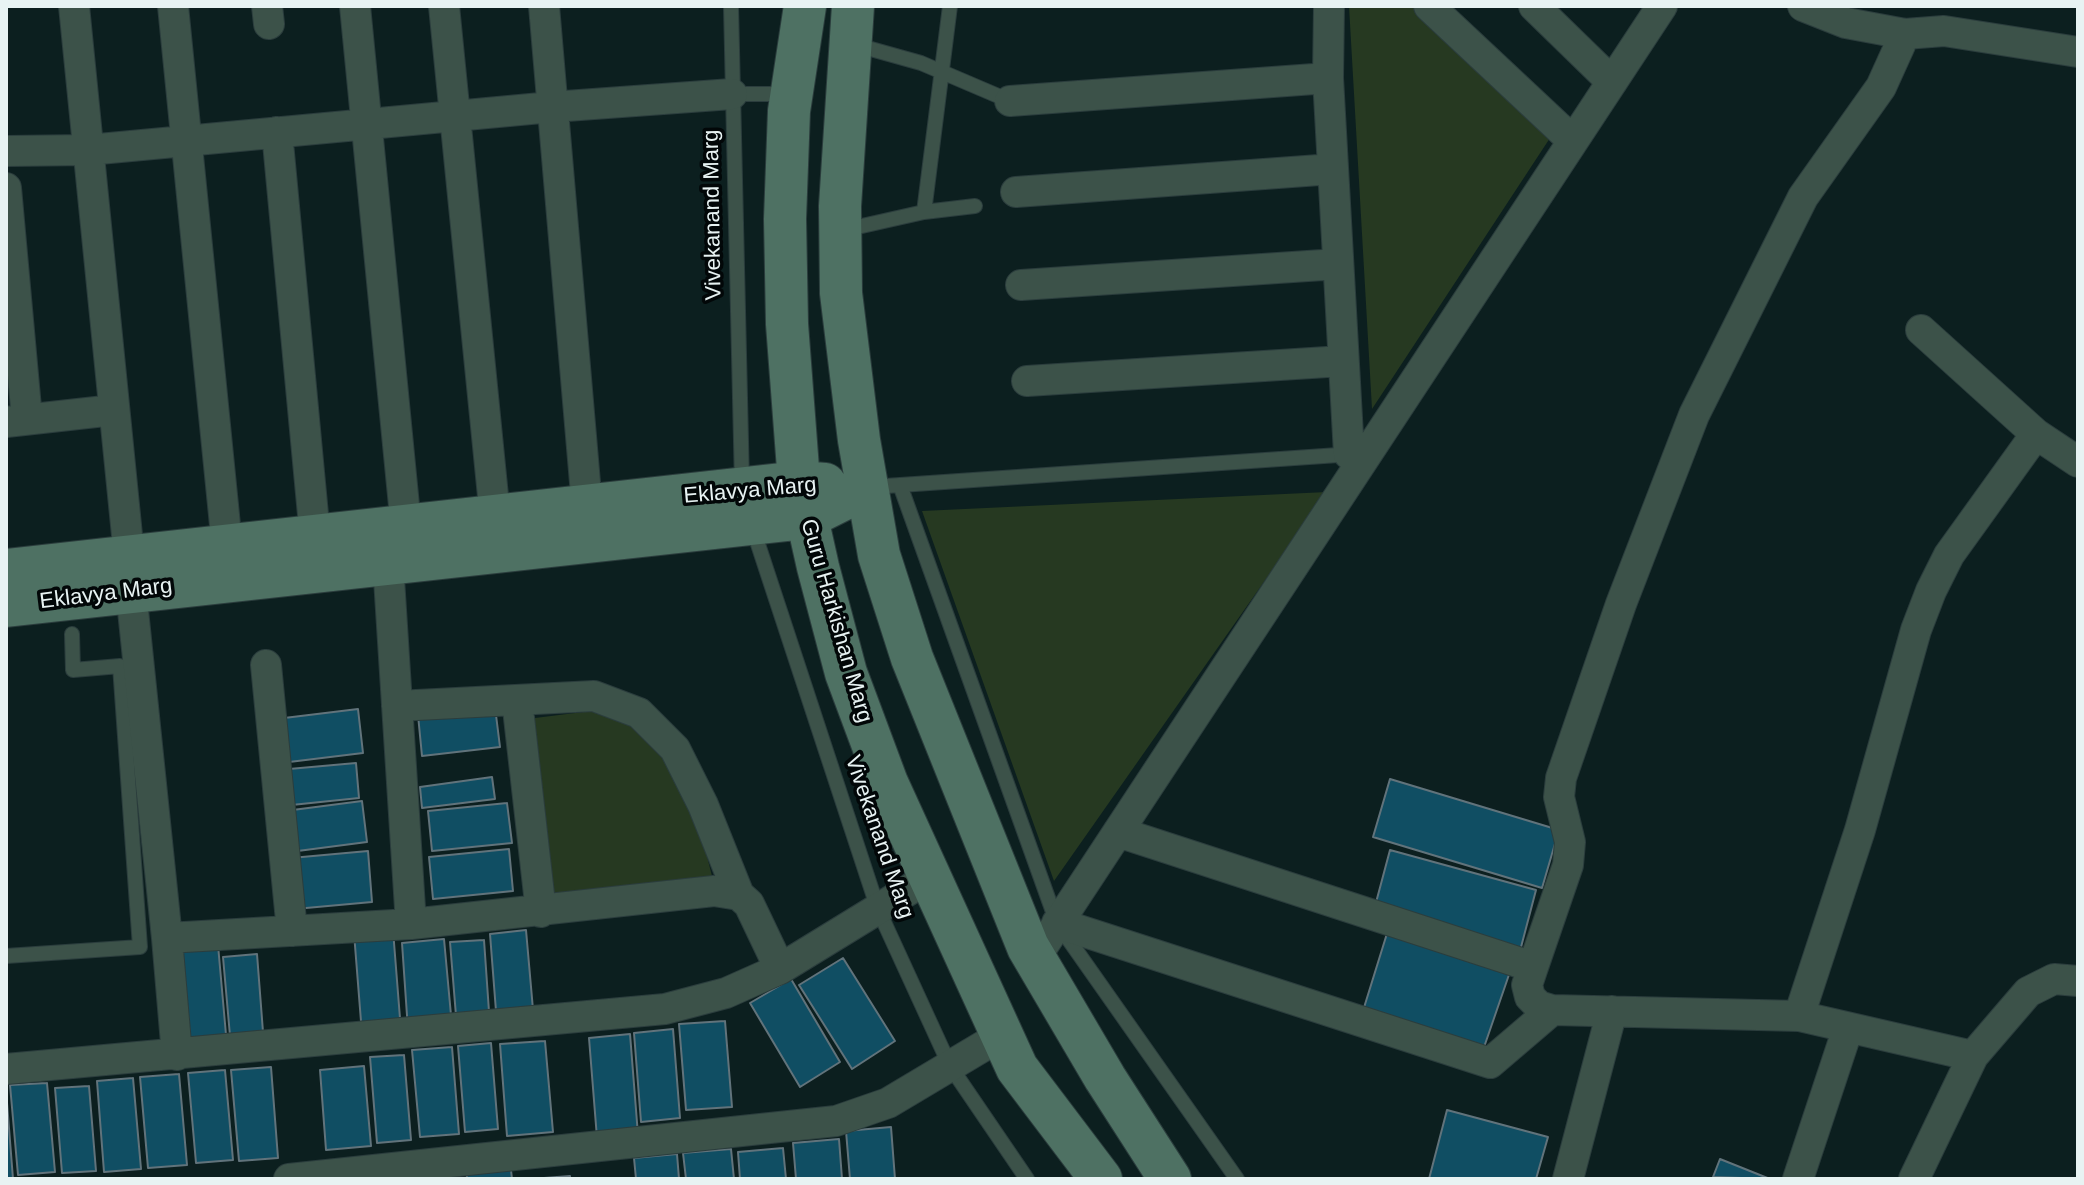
<!DOCTYPE html>
<style>
body{margin:0}
#map{position:relative;width:2084px;height:1185px;overflow:hidden;background:#0c1f1f;font-family:Helvetica,sans-serif}
canvas{display:block}
.frame{position:absolute;inset:0;border:8px solid #e8f3f3;pointer-events:none}
</style>
<div id="map">
<canvas width="2084" height="1185"></canvas>
<div class="frame"></div>
</div>
<script>
const ctx = document.querySelector('canvas').getContext('2d');
ctx.lineJoin = 'round';
function paint(path, color) { ctx.fillStyle = color; ctx.fill(path, 'evenodd'); }
const shape = rows => new Path2D(rows.map(r => 'M' + r).join(''));
function stroke(path, color, width, dash) { ctx.strokeStyle = color; ctx.lineWidth = width; ctx.lineCap = dash ? 'butt' : 'round'; ctx.setLineDash(dash || []); ctx.stroke(path); }
function drawText(font, color, halo, rows, align = 'center') {
  ctx.font = font + ' Helvetica,sans-serif'; ctx.lineWidth = 7; ctx.setLineDash([]); ctx.textBaseline = 'middle'; ctx.strokeStyle = halo; ctx.fillStyle = color; for (const [text, x, y, turn = 0] of rows) {
    ctx.save(); ctx.translate(x, y); ctx.rotate((+turn || 0) * Math.PI / 180); ctx.textAlign = isNaN(turn) ? turn : align; if (halo) ctx.strokeText(text, 0, 0); ctx.fillText(text, 0, 0); ctx.restore();
  }
}
const green = shape([
 [1349,6,1417,6,1550,138,1372,409],
 [1327,492,1054,881,922,511],
 [599,710,649,730,690,789,713,880,544,895,527,719]
]);
const building = shape([
 [495,707,500,747,422,756,418,715,495,707],
 [358,709,363,753,281,763,276,719,358,709],
 [356,763,359,798,282,806,278,770,356,763],
 [492,777,495,799,422,808,420,787,492,777],
 [1390,779,1559,830,1542,888,1373,837,1390,779],
 [362,801,367,842,290,852,285,811,362,801],
 [507,803,512,843,432,851,428,811,507,803],
 [509,849,513,891,433,899,429,857,509,849],
 [1390,850,1536,890,1520,951,1374,910,1390,850],
 [368,851,372,902,295,909,291,858,368,851],
 [1389,927,1512,966,1482,1053,1362,1014,1389,927],
 [393,930,401,1031,362,1034,354,933,393,930],
 [526,930,534,1021,497,1024,490,934,526,930],
 [444,939,452,1026,408,1030,402,943,444,939],
 [484,940,490,1026,457,1028,450,942,484,940],
 [218,945,227,1046,191,1049,182,948,218,945],
 [257,954,264,1045,231,1047,223,957,257,954],
 [843,958,895,1041,852,1069,799,985,843,958],
 [791,979,840,1062,800,1087,750,1003,791,979],
 [725,1021,732,1107,686,1110,679,1024,725,1021],
 [673,1029,680,1118,641,1122,634,1033,673,1029],
 [630,1034,638,1135,597,1138,589,1038,630,1034],
 [545,1041,553,1132,507,1136,500,1044,545,1041],
 [491,1043,498,1129,465,1132,458,1046,491,1043],
 [452,1047,459,1134,420,1137,412,1050,452,1047],
 [404,1055,411,1140,377,1143,370,1057,404,1055],
 [364,1066,371,1146,326,1150,320,1070,364,1066],
 [271,1067,278,1158,239,1161,231,1070,271,1067],
 [225,1070,233,1160,196,1163,188,1073,225,1070],
 [179,1074,187,1165,148,1168,140,1077,179,1074],
 [133,1078,141,1169,104,1172,97,1081,133,1078],
 [47,1083,55,1172,18,1175,10,1085,47,1083],
 [89,1086,96,1171,62,1173,55,1088,89,1086],
 [6,1090,13,1179,6,1179,6,1090],
 [1447,1110,1548,1137,1536,1179,1429,1179,1447,1110],
 [891,1127,895,1179,850,1179,846,1131,891,1127],
 [839,1139,842,1179,796,1179,793,1143,839,1139],
 [783,1148,786,1179,740,1179,738,1152,783,1148],
 [731,1149,734,1179,686,1179,683,1153,731,1149],
 [677,1154,679,1179,636,1179,634,1158,677,1154],
 [1720,1159,1770,1179,1713,1177,1720,1159],
 [510,1161,512,1179,467,1179,466,1164,510,1161],
 [570,1176,570,1179,531,1179,570,1176]
]);
const lane = shape([
 [731,6,742,485],
 [853,44,921,63,1010,101],
 [732,94,788,94],
 [924,212,950,6],
 [844,230,924,212,975,206],
 [900,485,1057,923,1237,1179],
 [871,487,1353,454],
 [753,529,878,909,950,1066,1027,1179],
 [6,956,140,947,120,666,73,670,72,634]
]);
const street = shape([
 [74,6,129,555],
 [173,6,227,545],
 [267,6,269,24],
 [355,6,406,526],
 [444,6,495,516],
 [544,6,587,506],
 [1329,6,1328,78,1349,454],
 [1429,6,1573,141],
 [1534,6,1612,82],
 [1803,6,1846,23,1905,34,1944,31,2078,52],
 [1010,101,1328,78],
 [277,132,315,536],
 [6,151,88,150,552,107,732,94],
 [6,188,27,419],
 [1016,192,1333,169],
 [1021,285,1338,264],
 [1921,330,2036,434],
 [1027,381,1343,361],
 [6,422,114,410],
 [388,563,411,924],
 [131,591,167,938,411,924,714,891,739,895,749,904,780,969],
 [266,665,292,931],
 [517,700,541,912],
 [397,706,594,696,639,713,675,749,703,805,739,895],
 [1118,832,1533,967,1527,985,1530,997,1539,1006,1552,1010,1799,1016,1973,1056,2028,992,2054,979,2078,981],
 [1057,923,1490,1063,1552,1010],
 [167,938,177,1055],
 [1035,958,1662,6],
 [1533,967,1568,865,1570,842,1559,797,1561,778,1621,604,1694,415,1803,197,1881,87,1905,34],
 [1799,1016,1860,830,1916,630,1931,591,1949,555,2036,434,2078,462],
 [6,1069,665,1009,726,993,780,969,930,877],
 [289,1179,836,1121,888,1103,1002,1035],
 [1568,1179,1612,1011],
 [1798,1179,1848,1028],
 [1914,1179,1973,1056]
]);
const secondary = shape([
 [805,6,789,111,785,219,787,324,799,482,818,567,846,673,887,783,1017,1068,1101,1179],
 [853,6,840,206,841,293,859,440,879,555,912,658,1028,947,1105,1078,1170,1179],
 [6,570,799,482,825,484],
 [6,606,806,518,866,488]
]);
const streetNames = [
 ["Vivekanand Marg",713,215,-91],
 ["Eklavya Marg",750,491,-5],
 ["Eklavya Marg",106,594,-7],
 ["Guru Harkishan Marg",836,621,74],
 ["Vivekanand Marg",879,837,71]
];
paint(green, '#263921');
paint(building, '#104e63');
stroke(building, '#61737b', 2);
stroke(lane, '#2b3d3d', 16);
stroke(street, '#2b3d3d', 32);
stroke(secondary, '#2b3d3d', 44);
stroke(lane, '#3c5249', 14);
stroke(street, '#3c5249', 30);
stroke(secondary, '#4e7163', 42);
drawText('22px', '#e8f3f3', '#020708', streetNames);
</script>
